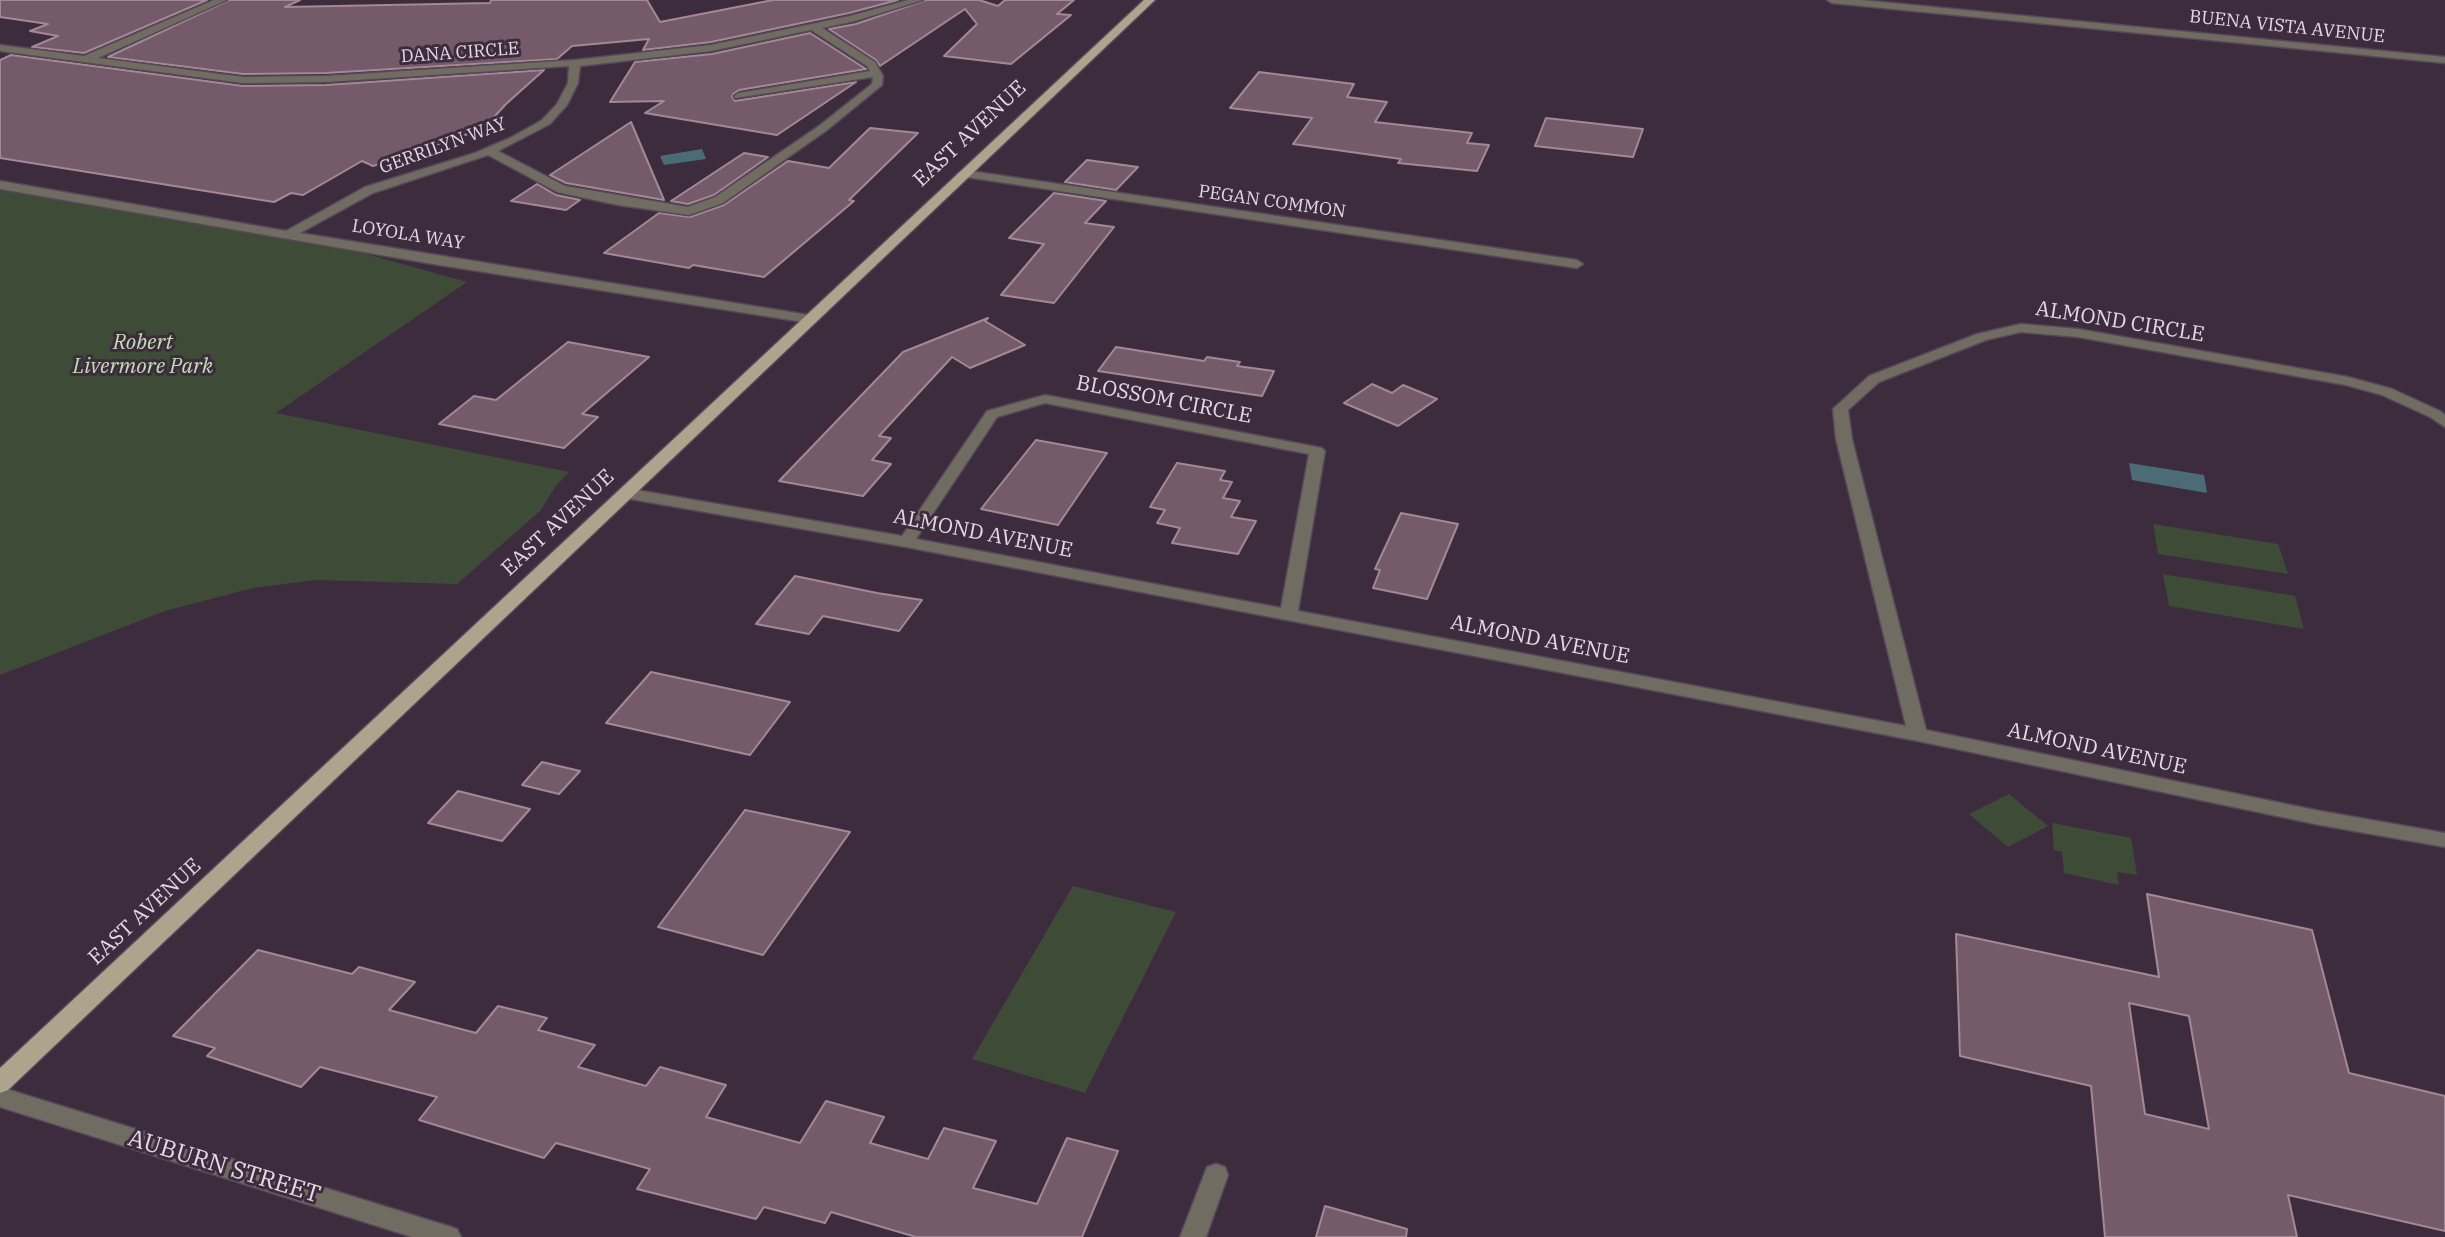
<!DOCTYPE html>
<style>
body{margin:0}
canvas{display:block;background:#3c2c3e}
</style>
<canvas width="2445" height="1237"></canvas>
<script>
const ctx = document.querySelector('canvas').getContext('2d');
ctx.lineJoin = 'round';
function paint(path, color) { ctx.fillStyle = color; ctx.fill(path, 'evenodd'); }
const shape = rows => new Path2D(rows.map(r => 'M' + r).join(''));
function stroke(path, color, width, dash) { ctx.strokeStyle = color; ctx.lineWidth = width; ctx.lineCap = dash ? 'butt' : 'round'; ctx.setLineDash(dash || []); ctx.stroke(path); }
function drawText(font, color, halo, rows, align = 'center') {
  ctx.font = font + ' "IBM Plex Serif",serif'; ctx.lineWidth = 6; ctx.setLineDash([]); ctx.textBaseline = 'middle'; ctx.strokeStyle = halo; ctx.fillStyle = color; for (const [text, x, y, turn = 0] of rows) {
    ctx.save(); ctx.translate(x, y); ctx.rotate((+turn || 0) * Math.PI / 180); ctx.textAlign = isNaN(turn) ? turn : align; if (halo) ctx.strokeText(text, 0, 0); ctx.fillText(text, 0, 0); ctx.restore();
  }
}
const green = shape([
 [0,185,291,233,467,282,276,413,569,472,555,487,541,510,457,584,316,580,253,588,165,611,0,675],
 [2153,524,2278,544,2288,574,2158,554],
 [2163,574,2295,596,2304,629,2169,606],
 [2009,794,2048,826,2008,847,1969,814],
 [2052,823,2131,838,2137,875,2117,872,2119,885,2064,873,2062,852,2054,850],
 [1073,886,1176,912,1085,1093,972,1059]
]);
const water = shape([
 [702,149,706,159,664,165,660,156],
 [2129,463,2204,475,2207,493,2132,480]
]);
const building = shape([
 [0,0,207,0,84,53,32,47,58,36,30,31,48,24,0,17,0,0],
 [229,0,300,0,285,7,490,3,491,0,647,0,660,22,773,0,898,0,849,13,711,42,643,50,649,39,572,46,557,59,326,73,243,74,108,57,229,0],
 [926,0,979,0,998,6,1005,0,1074,0,1057,14,1071,15,1011,64,944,56,977,24,965,9,880,66,876,60,829,29,856,24,926,0],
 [810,33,866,69,739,90,733,94,732,97,735,101,856,82,777,135,645,113,664,101,610,102,635,62,712,54,810,33],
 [11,55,243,86,326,85,544,70,506,104,483,129,373,166,362,161,303,195,291,193,274,202,0,158,0,60,11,55],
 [1259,72,1354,84,1347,97,1387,102,1375,122,1472,133,1467,143,1489,145,1477,171,1398,163,1401,159,1293,144,1312,118,1230,108,1259,72],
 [1546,118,1643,129,1633,157,1535,146,1546,118],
 [631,122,664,200,566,183,550,175,631,122],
 [870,128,918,133,849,200,854,201,764,277,693,265,689,268,604,253,659,213,690,217,724,205,788,161,829,168,870,128],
 [744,153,768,157,714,195,688,204,671,201,744,153],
 [1087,160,1138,167,1116,190,1065,182,1087,160],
 [537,184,556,195,580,200,566,210,511,201,537,184],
 [1054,193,1106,201,1085,223,1114,227,1054,303,1001,295,1044,244,1009,238,1054,193],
 [988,318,985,321,1025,345,970,368,952,357,879,436,891,438,872,460,891,464,863,496,779,481,903,352,988,318],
 [568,342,649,357,582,414,598,417,564,448,439,424,474,396,496,400,568,342],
 [1116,347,1204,361,1207,357,1240,362,1237,366,1274,371,1262,396,1098,371,1116,347],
 [1372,384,1392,393,1403,385,1437,399,1398,426,1344,403,1372,384],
 [1036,440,1107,453,1058,525,981,509,1036,440],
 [1177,463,1225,471,1220,480,1232,482,1223,498,1240,501,1231,517,1256,521,1238,554,1172,543,1180,528,1157,523,1165,510,1150,507,1177,463],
 [1401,513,1458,524,1427,599,1373,588,1380,570,1375,569,1401,513],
 [795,576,877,593,922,600,899,631,823,616,809,634,756,624,795,576],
 [651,672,790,702,750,755,606,723,651,672],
 [542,762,580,771,559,794,522,785,542,762],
 [458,791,530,809,502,841,428,823,458,791],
 [745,810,850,832,763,955,658,927,745,810],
 [2147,894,2312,930,2349,1073,2445,1096,2445,1231,2288,1195,2297,1237,2105,1237,2091,1086,1960,1056,1956,934,2159,977,2147,894],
 [2129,1003,2189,1016,2209,1129,2145,1114,2129,1003],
 [258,950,352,974,359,967,415,982,389,1010,476,1033,498,1006,547,1018,538,1030,595,1045,578,1067,646,1086,660,1067,726,1085,706,1117,800,1143,826,1101,884,1117,870,1143,928,1159,944,1128,996,1141,973,1188,1037,1204,1067,1138,1118,1151,1082,1237,916,1237,831,1212,825,1223,764,1207,756,1219,637,1189,650,1169,556,1143,544,1158,419,1120,437,1097,320,1067,301,1087,207,1056,215,1048,173,1036,258,950],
 [1325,1206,1407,1229,1406,1237,1316,1237,1325,1206]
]);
const minor = shape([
 [214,0,227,0,98,58,243,77,326,76,575,60,711,45,850,16,908,0,923,0,855,21,822,28,875,62,883,76,882,85,827,130,723,203,689,215,618,205,557,192,488,155,373,193,300,233,815,316,817,319,810,323,433,264,0,189,0,181,286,231,365,187,475,153,512,137,542,120,557,104,568,83,569,66,326,82,243,83,0,51,0,45,84,56,214,0],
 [811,30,867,66,870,71,739,93,734,96,735,98,873,77,872,84,819,126,715,197,688,207,565,186,498,151,550,124,567,105,578,83,580,66,711,51,811,30],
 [1827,0,1861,0,2445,57,2445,63,1832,3,1827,0],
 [963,170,1577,260,1583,264,1577,268,959,176,957,174,963,170],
 [2021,324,2078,329,2348,377,2392,389,2440,411,2445,415,2445,427,2430,417,2382,395,2346,385,2078,337,2021,332,1986,340,1879,382,1848,410,1852,439,1926,730,2320,811,2445,833,2445,847,2320,825,1918,741,906,547,625,498,617,493,625,488,902,536,987,411,1045,395,1322,448,1325,451,1298,611,1906,726,1836,439,1833,409,1869,376,1977,334,2021,324],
 [1045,403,1309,454,1281,608,916,539,997,417,1045,403],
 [0,1087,448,1226,457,1229,461,1237,412,1237,0,1107,0,1087],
 [1216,1164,1225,1167,1228,1175,1206,1237,1180,1237,1207,1167,1216,1164]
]);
const major = shape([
 [1144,0,1155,0,8,1090,0,1093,0,1068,1144,0]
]);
const farStreetnames = [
 ["BUENA VISTA AVENUE",2287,27,6],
 ["DANA CIRCLE",460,53,-4],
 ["GERRILYN WAY",443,146,-20],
 ["PEGAN COMMON",1272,202,8],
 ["LOYOLA WAY",408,235,9]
];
const streetNames = [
 ["EAST AVENUE",970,134,-43],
 ["ALMOND CIRCLE",2120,322,9],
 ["BLOSSOM CIRCLE",1164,400,11],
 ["EAST AVENUE",558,523,-43],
 ["ALMOND AVENUE",983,534,11],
 ["ALMOND AVENUE",1540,640,11],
 ["ALMOND AVENUE",2097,749,12],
 ["EAST AVENUE",145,912,-43]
];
const parkNames = [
 ["Robert",143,343],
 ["Livermore Park",143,367]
];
const nearStreetnames = [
 ["AUBURN STREET",224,1167,17]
];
paint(green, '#3e4b36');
paint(water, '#4b6c76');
paint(building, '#755b69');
stroke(building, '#a38896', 2);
stroke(minor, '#574859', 3);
stroke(major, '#574859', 3);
paint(minor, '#706c61');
paint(major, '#ada48e');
drawText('18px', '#e3d9e4', '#3c2c3e', farStreetnames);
drawText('21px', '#e3d9e4', '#3c2c3e', streetNames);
drawText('italic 21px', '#c3e0b1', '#3c2c3e', parkNames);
drawText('24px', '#e3d9e4', '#3c2c3e', nearStreetnames);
</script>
